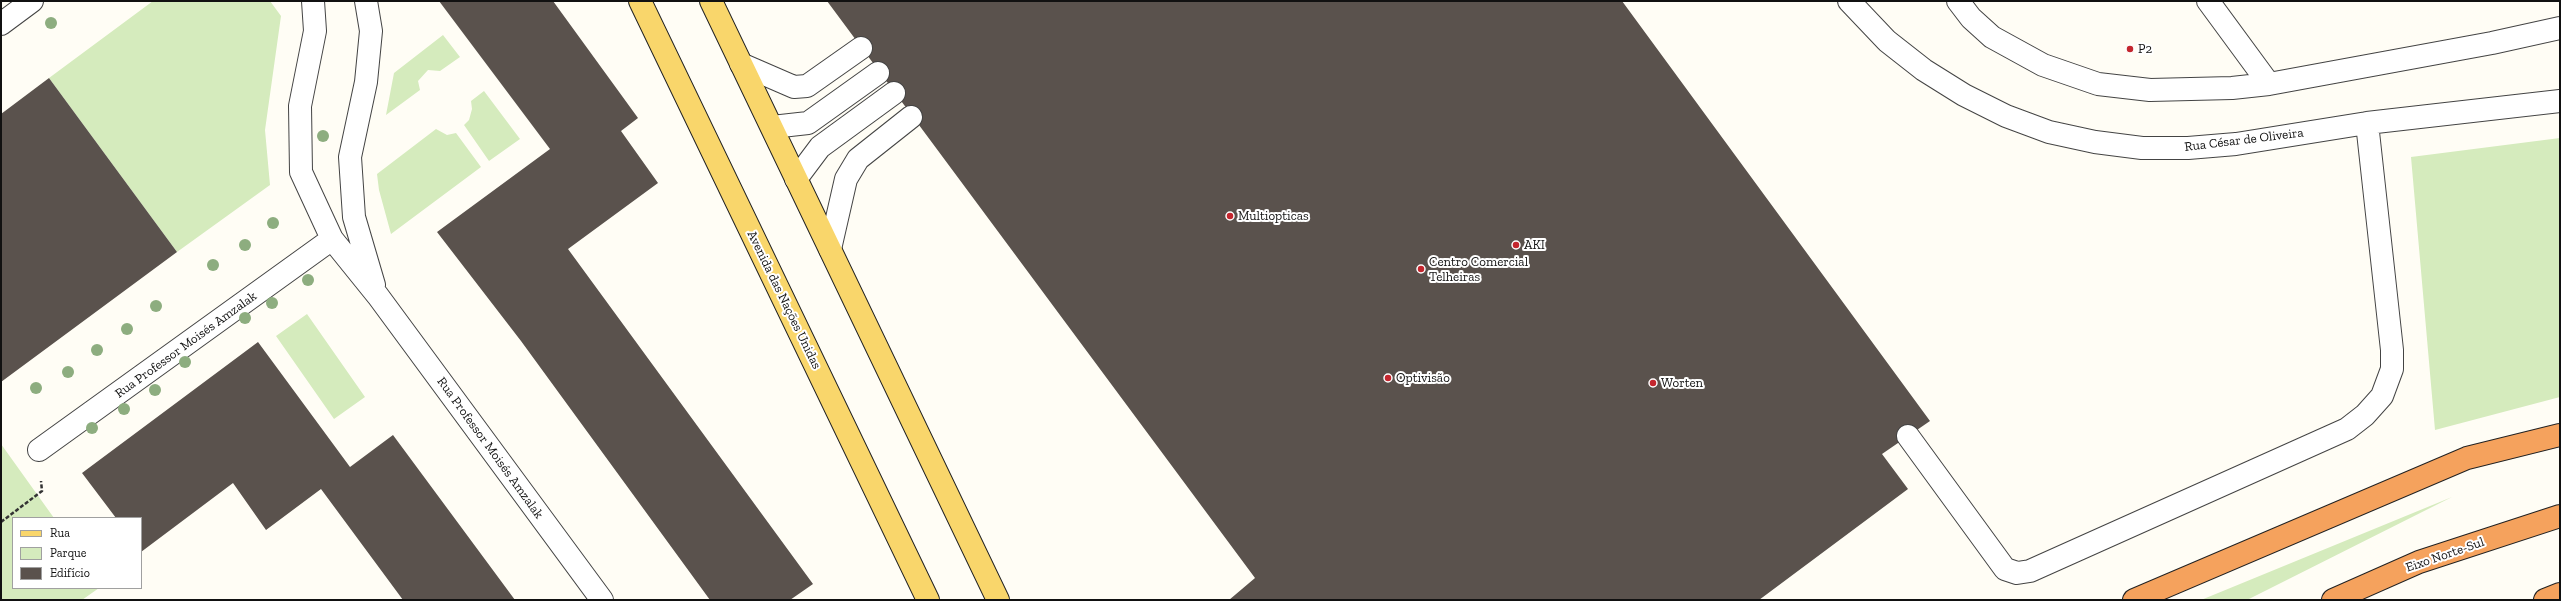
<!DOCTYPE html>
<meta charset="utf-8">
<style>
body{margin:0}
#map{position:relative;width:2561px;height:601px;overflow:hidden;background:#fffdf5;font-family:"Zilla Slab",serif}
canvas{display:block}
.frame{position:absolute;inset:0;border:2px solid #111;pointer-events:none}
.legend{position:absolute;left:12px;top:517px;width:130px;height:72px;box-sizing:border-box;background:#fff;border:1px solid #a0a0a0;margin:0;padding:5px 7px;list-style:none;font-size:12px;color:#111}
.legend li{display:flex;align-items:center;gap:8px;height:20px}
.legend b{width:20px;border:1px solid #a0a0a0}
</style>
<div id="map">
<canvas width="2561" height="601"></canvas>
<div class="frame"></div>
<ul class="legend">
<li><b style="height:5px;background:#f9d66b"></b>Rua</li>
<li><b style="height:11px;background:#d5ebbd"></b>Parque</li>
<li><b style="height:11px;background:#5a524d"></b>Edifício</li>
</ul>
</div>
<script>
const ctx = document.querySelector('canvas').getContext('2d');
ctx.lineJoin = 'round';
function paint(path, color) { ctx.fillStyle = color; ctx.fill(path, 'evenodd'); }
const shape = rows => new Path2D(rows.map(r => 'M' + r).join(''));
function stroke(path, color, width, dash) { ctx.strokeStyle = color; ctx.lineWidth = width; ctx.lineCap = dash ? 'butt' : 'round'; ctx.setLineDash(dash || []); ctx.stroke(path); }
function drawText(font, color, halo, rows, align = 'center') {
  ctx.font = font + ' "Zilla Slab",serif'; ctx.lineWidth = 4; ctx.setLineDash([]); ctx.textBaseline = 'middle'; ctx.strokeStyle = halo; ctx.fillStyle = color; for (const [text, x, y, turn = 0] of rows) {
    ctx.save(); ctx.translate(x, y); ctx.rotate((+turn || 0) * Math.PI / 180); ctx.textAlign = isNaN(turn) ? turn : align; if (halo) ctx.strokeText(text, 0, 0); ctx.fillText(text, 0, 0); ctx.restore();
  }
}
const green = shape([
 [153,1,270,1,281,16,265,130,270,185,177,252,49,78],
 [443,35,460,57,440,71,428,70,418,81,420,90,386,115,394,73],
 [484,91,520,139,489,161,464,125,469,120,472,109,471,101],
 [436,129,447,135,456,133,481,167,391,234,379,190,377,174],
 [2560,138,2560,397,2435,430,2411,157],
 [307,314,365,397,334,419,276,336],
 [1,444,54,518,13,518,13,588,99,588,82,600,1,600],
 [2452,497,2247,600,2201,600]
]);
const building = shape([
 [439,1,553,1,638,118,621,131,658,183,568,249,813,584,790,600,710,600,521,341,437,232,550,149],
 [827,1,1622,1,1930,421,1882,454,1908,489,1759,600,1229,600,1255,578],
 [49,78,177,252,1,382,1,114],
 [258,342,350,467,393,435,515,600,403,600,321,489,266,530,233,483,141,552,141,518,116,518,82,473]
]);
const path = shape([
 [1,522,42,491,41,481]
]);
const minor = shape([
 [313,1,315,31,300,106,301,172,332,239,378,296,602,600],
 [366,1,371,31,366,82,350,157,354,217,374,285],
 [1849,1,1887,41,1924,70,1964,95,2006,116,2049,132,2095,142,2142,148,2188,148,2236,144,2367,123,2560,101],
 [1958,1,1971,18,1992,37,2043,65,2098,84,2150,90,2232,88,2269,84,2492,43,2560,28],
 [2208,1,2269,84],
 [1,24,32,1],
 [741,64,794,87,807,86,861,48],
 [772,127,808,123,878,73],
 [796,179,820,147,894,93],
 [830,249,846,179,858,159,911,117],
 [1908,436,2005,569,2017,573,2030,571,2347,429,2365,415,2382,396,2392,369,2392,350,2367,123],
 [39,450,332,239]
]);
const major = shape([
 [640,1,928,600],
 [711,1,998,600]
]);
const highway = shape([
 [2134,600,2467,458,2560,435],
 [2333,600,2419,562,2560,516],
 [2545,600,2560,594]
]);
const trees = [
 [51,23],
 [323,136],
 [273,223],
 [245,245],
 [213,265],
 [308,280],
 [272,303],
 [156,306],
 [245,318],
 [127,329],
 [97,350],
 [185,362],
 [68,372],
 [36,388],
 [155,390],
 [124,409],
 [92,428]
];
const markers = [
 [2130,49,4,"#c4262e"],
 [1230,216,4,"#c4262e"],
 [1516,245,4,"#c4262e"],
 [1421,269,4,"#c4262e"],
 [1388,378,4,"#c4262e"],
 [1653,383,4,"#c4262e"]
];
const poiNames = [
 ["P2",2138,49],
 ["Multiopticas",1238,216],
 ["AKI",1524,245],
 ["Centro Comercial",1429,262],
 ["Telheiras",1429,277],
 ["Optivisão",1396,378],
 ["Worten",1661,383]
];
const streetNames = [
 ["Rua César de Oliveira",2244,140,-7],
 ["Avenida das Nações Unidas",784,300,64],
 ["Rua Professor Moisés Amzalak",186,345,-36],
 ["Rua Professor Moisés Amzalak",490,448,54],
 ["Eixo Norte-Sul",2445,555,-19]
];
paint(green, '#d5ebbd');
paint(building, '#5a524d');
stroke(minor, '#444', 24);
stroke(major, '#222', 24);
stroke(highway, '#222', 24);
stroke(path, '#333', 2.5, [4, 2]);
stroke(minor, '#fff', 22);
stroke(major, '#f9d66b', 22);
stroke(highway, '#f5a25d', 22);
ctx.fillStyle = '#8dad7f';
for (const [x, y] of trees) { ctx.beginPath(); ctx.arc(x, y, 6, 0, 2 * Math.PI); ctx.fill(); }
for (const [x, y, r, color] of markers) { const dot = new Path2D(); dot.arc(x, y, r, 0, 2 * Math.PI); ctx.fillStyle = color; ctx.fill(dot); stroke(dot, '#fff', 1.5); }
drawText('13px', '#111', '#fff', poiNames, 'left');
drawText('13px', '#111', '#fff', streetNames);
</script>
